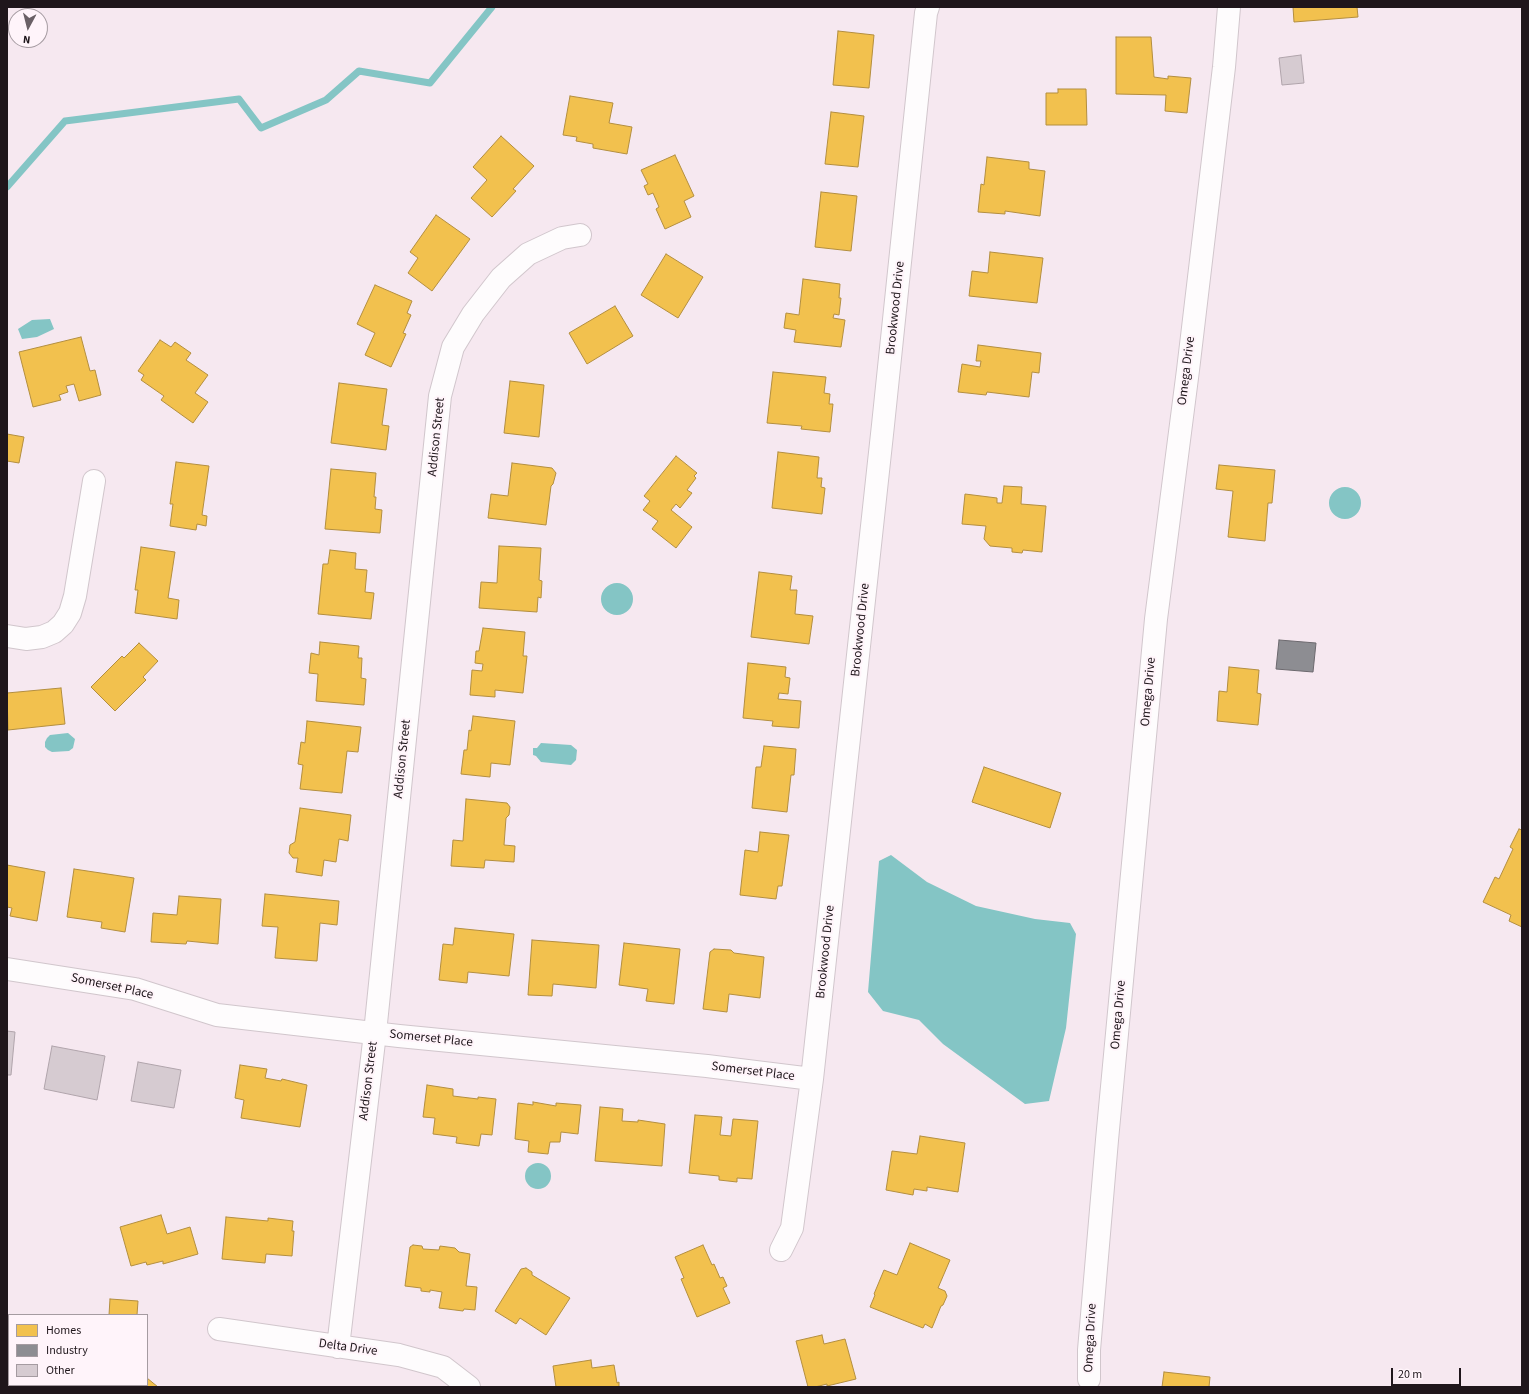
<!DOCTYPE html>
<style>
body{margin:0}
#map{position:relative;width:1529px;height:1394px;overflow:hidden;background:#f6e8f0;font-family:"Source Sans 3",sans-serif}
canvas{display:block}
.frame{position:absolute;inset:0;border:8px solid #1f161b;pointer-events:none}
.legend{position:absolute;left:8px;top:1314px;width:140px;height:72px;box-sizing:border-box;background:#fff4fa;border:1px solid #a59ba1;margin:0;padding:5px 7px;list-style:none;font-size:12px;color:#1f161b}
.legend li{display:flex;align-items:center;gap:8px;height:20px}
.legend b{width:20px;border:1px solid #a59ba1}
.north{position:absolute;left:8px;top:8px;width:40px;height:40px;box-sizing:border-box;background:#fff4fa;border:1px solid #a59ba1;border-radius:50%;rotate:187deg;font-size:11px;font-weight:700;line-height:16px;text-align:center;color:#1f161b}
.north::after{content:'';display:block;margin:auto;width:14px;height:18px;background:#6a6066;clip-path:polygon(50% 0,100% 100%,50% 72%,0 100%)}
.scale{position:absolute;left:1391px;top:1368px;width:70px;height:18px;box-sizing:border-box;border:2px solid #1f161b;border-top:0;padding-left:5px;font-size:12px;line-height:14px;white-space:nowrap;color:#1f161b;-webkit-text-stroke:3px #fff4fa;paint-order:stroke}
</style>
<div id="map">
<canvas width="1529" height="1394"></canvas>
<div class="frame"></div>
<ul class="legend">
<li><b style="height:11px;background:#f2c14e"></b>Homes</li>
<li><b style="height:11px;background:#8d8d92"></b>Industry</li>
<li><b style="height:11px;background:#d6cbd1"></b>Other</li>
</ul>
<div class="north">N</div>
<div class="scale">20 m</div>
</div>
<script>
const ctx = document.querySelector('canvas').getContext('2d');
ctx.lineJoin = 'round';
function paint(path, color) { ctx.fillStyle = color; ctx.fill(path, 'evenodd'); }
const shape = rows => new Path2D(rows.map(r => 'M' + r).join(''));
function stroke(path, color, width, dash) { ctx.strokeStyle = color; ctx.lineWidth = width; ctx.lineCap = dash ? 'butt' : 'round'; ctx.setLineDash(dash || []); ctx.stroke(path); }
function drawText(font, color, halo, rows, align = 'center') {
  ctx.font = font + ' "Source Sans 3",sans-serif'; ctx.lineWidth = 4; ctx.setLineDash([]); ctx.textBaseline = 'middle'; ctx.strokeStyle = halo; ctx.fillStyle = color; for (const [text, x, y, turn = 0] of rows) {
    ctx.save(); ctx.translate(x, y); ctx.rotate((+turn || 0) * Math.PI / 180); ctx.textAlign = isNaN(turn) ? turn : align; if (halo) ctx.strokeText(text, 0, 0); ctx.fillText(text, 0, 0); ctx.restore();
  }
}
const water = shape([
 [50,319,54,329,37,337,22,339,18,329,32,320],
 '1329 503a16 16 0 1 1 32 0a16 16 0 1 1-32 0Z',
 '601 599a16 16 0 1 1 32 0a16 16 0 1 1-32 0Z',
 [68,733,75,739,73,748,69,751,52,752,48,750,45,747,45,742,47,738,50,735],
 [541,743,571,745,577,750,576,760,571,765,541,762,536,756,533,755,533,748,537,748],
 [891,855,927,882,976,906,1035,919,1070,923,1076,934,1066,1028,1049,1101,1025,1104,943,1044,919,1020,883,1011,868,992,879,861],
 '525 1176a13 13 0 1 1 26 0a13 13 0 1 1-26 0Z'
]);
const homes = shape([
 [1293,7,1357,7,1358,17,1294,22,1293,7],
 [838,31,874,35,869,88,833,85,838,31],
 [1116,37,1151,37,1154,77,1168,79,1168,76,1191,78,1187,113,1165,111,1166,95,1116,94,1116,37],
 [1058,89,1086,89,1087,125,1046,125,1046,93,1058,93,1058,89],
 [570,96,613,103,609,123,632,127,627,154,593,148,593,144,576,141,577,137,563,135,570,96],
 [831,112,864,116,858,167,825,164,831,112],
 [501,136,534,166,513,189,516,191,492,217,471,198,487,180,473,167,501,136],
 [675,155,694,196,684,201,691,217,665,229,656,209,659,207,653,193,648,195,644,186,648,184,641,170,675,155],
 [987,157,1029,162,1029,169,1045,171,1040,216,1005,211,1005,214,978,212,981,184,984,185,987,157],
 [821,192,857,196,851,251,815,247,821,192],
 [436,215,470,239,432,291,408,273,418,258,410,252,436,215],
 [990,252,1043,258,1037,303,969,296,972,271,988,273,990,252],
 [666,254,703,277,678,318,641,295,666,254],
 [803,279,840,284,839,298,841,298,839,315,834,314,833,318,845,320,841,347,794,342,796,330,784,328,786,313,799,315,803,279],
 [375,285,412,301,407,313,411,315,403,333,406,334,391,367,365,355,375,333,357,324,375,285],
 [615,306,633,336,587,364,569,333,615,306],
 [81,337,90,371,95,370,101,395,79,401,74,384,66,386,68,392,59,395,61,400,33,407,19,352,81,337],
 [160,340,171,347,175,342,191,353,186,360,208,375,195,393,208,402,193,423,161,400,164,396,141,380,144,375,138,371,160,340],
 [978,345,1041,353,1039,373,1032,372,1029,397,987,392,986,395,958,392,962,364,980,367,981,361,976,361,978,345],
 [773,372,826,377,824,393,830,394,829,404,833,404,830,432,801,429,802,426,767,423,773,372],
 [510,381,544,385,539,437,504,433,510,381],
 [339,383,387,389,382,425,389,426,386,450,331,443,339,383],
 [7,434,24,437,19,463,7,461,7,434],
 [778,452,819,457,817,478,822,478,821,487,825,488,822,514,772,508,778,452],
 [676,456,697,473,694,476,696,478,687,490,692,493,680,508,676,504,671,510,692,527,676,548,652,529,658,521,643,510,650,501,644,496,676,456],
 [176,462,209,466,202,515,207,516,206,526,197,524,196,530,170,526,173,504,170,504,176,462],
 [512,463,552,468,556,473,553,484,551,486,546,525,488,518,491,494,508,496,512,463],
 [1219,465,1275,470,1272,503,1268,503,1265,541,1228,537,1233,491,1216,489,1219,465],
 [331,469,376,473,374,497,376,497,375,509,382,510,380,533,325,529,331,469],
 [1004,486,1022,487,1021,504,1046,506,1042,552,1023,550,1022,553,1012,552,1012,548,990,546,984,539,986,526,962,524,965,494,997,498,997,503,1002,503,1004,486],
 [499,546,541,548,539,580,542,581,541,598,538,597,537,612,479,608,481,582,497,583,499,546],
 [141,547,175,552,168,598,179,600,177,619,135,613,138,590,135,590,141,547],
 [330,550,356,553,355,569,367,570,365,592,374,593,371,619,318,614,323,564,328,564,330,550],
 [759,572,792,576,790,590,797,590,795,614,813,616,809,644,751,637,759,572],
 [483,628,525,632,523,656,527,656,523,693,495,690,495,697,470,695,472,670,482,671,483,664,475,663,476,651,479,651,483,628],
 [320,642,359,646,358,658,362,658,361,678,366,679,364,705,316,701,318,674,309,673,311,653,319,655,320,642],
 [139,643,158,661,143,677,146,680,115,711,91,687,122,656,124,658,139,643],
 [748,663,786,667,785,677,790,678,788,694,779,693,778,699,801,701,799,728,772,726,773,721,743,718,748,663],
 [1229,667,1259,670,1257,693,1261,694,1258,725,1217,721,1219,691,1227,692,1229,667],
 [61,688,65,724,8,730,7,693,61,688],
 [473,716,515,721,510,765,491,763,490,777,461,774,464,750,467,750,469,730,471,731,473,716],
 [307,721,361,727,358,752,347,751,342,793,300,789,303,765,298,764,301,742,305,743,307,721],
 [764,746,796,749,794,775,791,775,787,812,752,808,756,767,761,767,764,746],
 [984,767,1061,793,1050,828,972,802,984,767],
 [466,799,507,803,510,807,509,815,506,818,504,845,515,846,514,862,485,860,484,868,451,866,453,840,463,841,466,799],
 [300,808,351,815,348,841,339,839,336,862,324,860,322,876,296,872,298,858,293,858,289,853,290,845,295,842,300,808],
 [1519,829,1522,830,1522,927,1509,921,1511,915,1483,902,1495,877,1499,879,1513,849,1510,847,1519,829],
 [760,832,789,835,782,886,778,886,776,899,740,895,745,850,758,852,760,832],
 [7,865,45,872,37,921,10,916,12,908,7,907,7,865],
 [74,869,134,878,125,932,101,928,102,922,67,917,74,869],
 [265,894,339,901,337,925,320,923,317,961,275,958,278,927,262,926,265,894],
 [179,896,221,899,218,944,187,941,186,944,151,942,153,913,177,915,179,896],
 [455,928,514,934,509,976,468,972,467,983,439,980,443,944,453,945,455,928],
 [532,940,599,945,596,988,553,984,552,996,528,995,532,940],
 [624,943,680,949,674,1004,646,1001,648,989,619,985,624,943],
 [714,949,731,950,734,953,764,957,760,998,729,994,727,1012,703,1009,710,952,714,949],
 [240,1065,267,1069,265,1078,281,1081,282,1079,307,1085,300,1127,241,1118,244,1100,235,1098,240,1065],
 [427,1085,453,1089,453,1096,478,1099,478,1097,496,1099,492,1135,481,1134,479,1146,456,1143,457,1137,433,1134,435,1118,423,1117,427,1085],
 [533,1102,556,1106,556,1103,581,1105,578,1134,561,1132,560,1142,550,1142,548,1154,528,1152,529,1141,515,1139,518,1103,533,1105,533,1102],
 [600,1107,623,1109,622,1121,638,1122,638,1120,665,1124,662,1166,595,1161,600,1107],
 [695,1115,722,1117,720,1135,731,1136,733,1119,758,1121,752,1179,737,1178,737,1182,719,1180,719,1176,689,1173,695,1115],
 [920,1136,965,1143,958,1192,927,1187,927,1191,914,1189,913,1195,886,1190,892,1151,917,1154,920,1136],
 [161,1215,167,1234,190,1227,198,1254,163,1264,163,1261,147,1265,146,1262,131,1266,120,1227,161,1215],
 [226,1217,268,1221,268,1218,293,1221,292,1231,294,1231,292,1256,266,1254,265,1263,222,1259,226,1217],
 [910,1243,950,1260,938,1288,945,1291,947,1296,943,1305,941,1306,932,1328,925,1324,923,1328,870,1307,875,1295,874,1294,884,1270,897,1275,910,1243],
 [413,1245,422,1246,423,1249,439,1250,440,1246,455,1248,459,1252,470,1254,466,1286,477,1287,475,1310,464,1309,463,1311,439,1308,442,1292,430,1290,430,1292,421,1291,421,1288,405,1286,410,1247,413,1245],
 [703,1245,712,1265,714,1264,720,1278,723,1277,727,1286,723,1288,730,1303,697,1317,681,1279,684,1278,675,1257,703,1245],
 [526,1268,532,1272,532,1275,570,1298,546,1335,520,1318,516,1324,495,1311,521,1269,526,1268],
 [110,1299,138,1301,137,1315,109,1315,110,1299],
 [822,1335,824,1344,845,1339,856,1379,827,1386,827,1384,815,1387,808,1387,796,1341,822,1335],
 [591,1360,592,1368,614,1365,617,1383,619,1382,619,1387,556,1387,553,1366,591,1360],
 [1164,1372,1210,1377,1209,1387,1162,1387,1164,1372],
 [147,1378,158,1387,139,1387,140,1385,147,1385,147,1378]
]);
const industry = shape([
 [1279,640,1316,643,1313,672,1276,669,1279,640]
]);
const stream = shape([
 [7,187,65,121,239,99,261,128,326,100,359,71,430,83,492,7]
]);
const building = shape([
 [1301,55,1304,83,1282,85,1279,58,1301,55],
 [7,1031,15,1032,11,1075,7,1075,7,1031],
 [52,1046,105,1056,97,1100,44,1089,52,1046],
 [138,1062,181,1070,174,1108,131,1101,138,1062]
]);
const street = shape([
 [7,636,26,639,42,637,54,632,63,624,70,613,75,596,94,481],
 [7,969,135,989,217,1015,399,1036,707,1066,812,1079],
 [781,1250,792,1228,812,1079,883,425,926,13,928,7],
 [219,1329,399,1355,443,1367,469,1387],
 [338,1347,375,1033,440,396,453,347,473,314,501,278,528,254,562,238,580,235],
 [1089,1379,1089,1350,1107,1140,1156,619,1188,370,1224,67,1229,7]
]);
const streetNames = [
 ["Brookwood Drive",896,308,-84],
 ["Omega Drive",1187,371,-83],
 ["Addison Street",437,437,-84],
 ["Brookwood Drive",861,630,-84],
 ["Omega Drive",1149,692,-85],
 ["Addison Street",403,759,-84],
 ["Brookwood Drive",826,952,-84],
 ["Somerset Place",112,987,12],
 ["Omega Drive",1119,1015,-85],
 ["Somerset Place",431,1039,6],
 ["Somerset Place",753,1072,7],
 ["Addison Street",369,1081,-83],
 ["Omega Drive",1091,1338,-87],
 ["Delta Drive",348,1348,8]
];
paint(water, '#84c5c5');
paint(homes, '#f2c14e');
stroke(homes, '#b38e3f', 1);
paint(industry, '#8d8d92');
stroke(industry, '#6c696e', 1);
stroke(stream, '#84c5c5', 7);
paint(building, '#d6cbd1');
stroke(building, '#b0a4ab', 1);
stroke(street, '#d1c6cc', 24);
stroke(street, '#fefcfd', 22);
drawText('13px', '#1f161b', '#fff4fa', streetNames);
</script>
